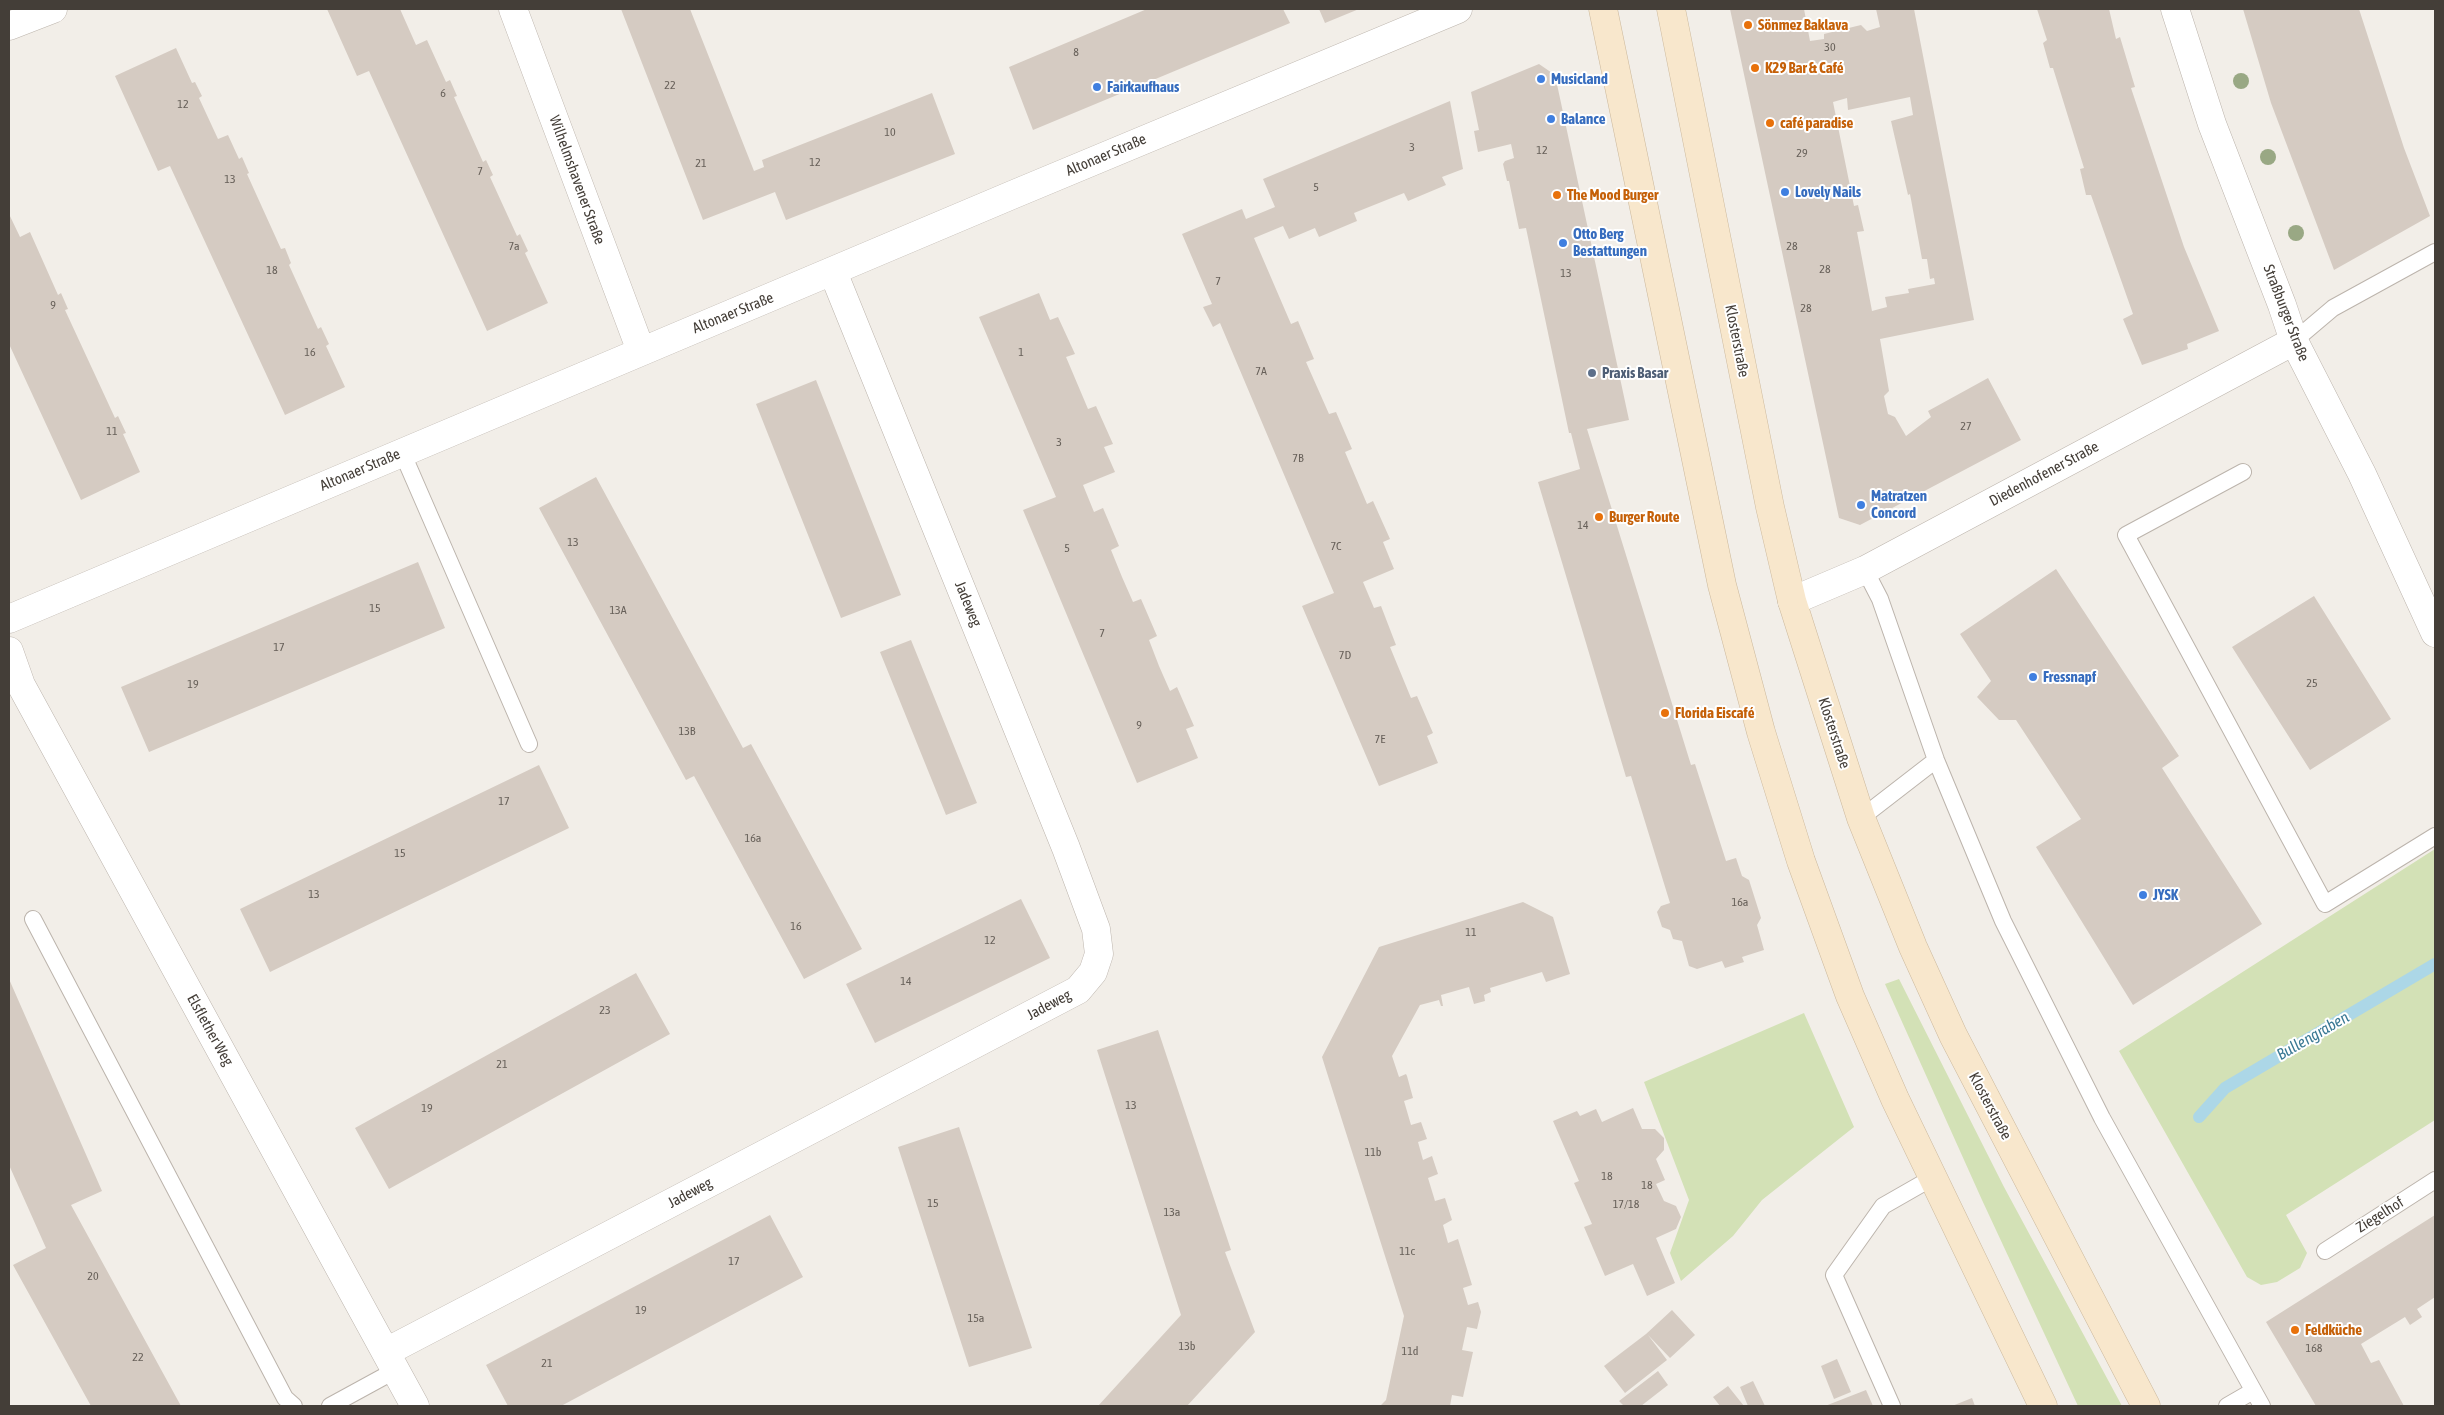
<!DOCTYPE html>
<meta charset="utf-8">
<style>
body{margin:0}
#map{position:relative;width:2444px;height:1415px;overflow:hidden;background:#f2eee8;font-family:"Asap Condensed",sans-serif}
canvas{display:block}
.frame{position:absolute;inset:0;border:10px solid #443e38;pointer-events:none}
</style>
<div id="map">
<canvas width="2444" height="1415"></canvas>
<div class="frame"></div>
</div>
<script>
const ctx = document.querySelector('canvas').getContext('2d');
ctx.lineJoin = 'round';
function paint(path, color) { ctx.fillStyle = color; ctx.fill(path, 'evenodd'); }
const shape = rows => new Path2D(rows.map(r => 'M' + r).join(''));
function stroke(path, color, width, dash) { ctx.strokeStyle = color; ctx.lineWidth = width; ctx.lineCap = dash ? 'butt' : 'round'; ctx.setLineDash(dash || []); ctx.stroke(path); }
function drawText(font, color, halo, rows, align = 'center') {
  ctx.font = font + ' "Asap Condensed",sans-serif'; ctx.lineWidth = 4; ctx.setLineDash([]); ctx.textBaseline = 'middle'; ctx.strokeStyle = halo; ctx.fillStyle = color; for (const [text, x, y, turn = 0] of rows) {
    ctx.save(); ctx.translate(x, y); ctx.rotate((+turn || 0) * Math.PI / 180); ctx.textAlign = isNaN(turn) ? turn : align; if (halo) ctx.strokeText(text, 0, 0); ctx.fillText(text, 0, 0); ctx.restore();
  }
}
const green = shape([
 [2435,849,2435,1120,2286,1215,2307,1253,2300,1268,2277,1282,2261,1285,2247,1277,2119,1051],
 [1899,979,2004,1187,2122,1406,2078,1406,1982,1200,1885,984],
 [1804,1013,1854,1127,1762,1200,1733,1236,1681,1281,1670,1253,1689,1200,1644,1082]
]);
const stream = shape([
 [2199,1117,2225,1088,2435,964]
]);
const building = shape([
 [327,9,400,9,416,45,427,40,446,82,450,80,457,96,454,97,483,162,486,160,493,175,490,177,517,236,520,234,528,251,525,253,548,303,487,331,369,71,357,76],
 [621,9,690,9,754,171,764,167,762,160,932,93,955,154,786,220,775,192,703,220],
 [1147,9,1283,9,1290,23,1033,130,1009,67],
 [1319,9,1359,9,1325,23],
 [1730,9,1804,9,1810,41,1824,39,1824,34,1861,25,1867,31,1880,27,1876,9,1914,9,1974,320,1880,339,1889,391,1884,396,1888,414,1895,417,1906,436,1931,417,1928,411,1988,378,2021,440,1860,525,1839,518],
 [1910,97,1913,115,1891,121,1908,195,1910,194,1922,259,1927,259,1930,279,1934,278,1935,284,1908,289,1909,293,1885,297,1887,307,1872,311,1857,232,1864,231,1858,205,1854,206,1833,102,1847,98,1848,110],
 [2037,9,2109,9,2116,39,2120,37,2135,87,2131,88,2184,247,2219,331,2187,344,2188,349,2142,365,2123,319,2133,314,2091,195,2086,195,2080,169,2084,168,2053,68,2050,68,2043,43,2047,40],
 [2243,9,2359,9,2404,148,2430,216,2334,270,2271,103],
 [176,48,192,83,195,82,202,96,199,98,218,139,228,135,239,159,242,157,249,173,247,174,281,249,285,248,291,263,289,265,318,329,321,327,329,344,326,346,345,387,285,415,170,166,158,171,115,76],
 [1539,64,1555,75,1629,420,1587,429,1691,765,1695,764,1726,861,1736,858,1742,876,1749,880,1761,918,1757,925,1764,950,1742,957,1744,962,1725,968,1722,961,1697,969,1689,966,1682,941,1673,939,1670,930,1662,927,1657,912,1661,906,1670,903,1631,776,1626,777,1538,482,1580,469,1571,433,1569,433,1526,228,1519,229,1509,181,1507,181,1503,164,1505,161,1514,158,1511,144,1478,152,1474,131,1479,130,1471,92],
 [1450,101,1463,169,1442,177,1446,185,1408,201,1404,193,1354,213,1357,221,1319,237,1315,228,1289,239,1283,226,1254,238,1291,324,1298,321,1314,359,1306,362,1329,414,1336,412,1352,449,1345,452,1367,504,1373,501,1390,539,1383,542,1394,569,1363,582,1374,608,1381,606,1396,645,1390,647,1411,698,1417,696,1433,733,1427,736,1438,763,1379,786,1302,606,1334,593,1220,323,1213,327,1203,307,1212,304,1182,234,1242,209,1246,219,1275,207,1263,179],
 [9,214,20,237,30,232,58,295,61,293,68,309,65,310,115,418,118,416,126,433,123,434,140,472,81,500,9,344],
 [1039,293,1050,320,1058,317,1075,354,1066,357,1088,409,1096,406,1113,444,1104,447,1115,472,1083,485,1094,512,1103,508,1119,546,1111,550,1122,577,1133,602,1141,599,1157,636,1149,640,1159,666,1170,691,1177,687,1194,726,1186,729,1198,758,1137,783,1023,510,1056,497,979,317],
 [816,380,901,595,841,618,756,404],
 [596,477,743,748,751,744,862,949,804,979,694,776,686,780,539,508],
 [418,562,445,628,149,752,121,687],
 [2056,569,2179,756,2162,768,2262,924,2133,1005,2036,847,2081,819,2016,720,1999,720,1977,697,1991,681,1960,634],
 [2314,596,2391,719,2310,770,2232,647],
 [911,640,977,803,946,815,880,652],
 [539,765,569,828,270,972,240,909],
 [1021,899,1050,958,875,1043,846,984],
 [1523,902,1553,917,1570,974,1546,982,1542,972,1490,988,1491,992,1484,995,1485,1001,1474,1004,1469,987,1441,995,1443,1006,1441,1006,1439,1000,1420,1005,1392,1056,1399,1077,1406,1074,1407,1076,1413,1098,1404,1101,1411,1125,1421,1122,1427,1139,1418,1142,1423,1160,1432,1156,1438,1174,1428,1178,1435,1201,1445,1198,1452,1220,1443,1225,1448,1243,1458,1239,1472,1285,1463,1288,1468,1305,1478,1302,1481,1312,1477,1329,1467,1327,1462,1350,1473,1352,1463,1397,1452,1395,1450,1406,1380,1406,1386,1400,1404,1316,1322,1057,1379,947],
 [636,973,670,1034,389,1189,355,1128],
 [9,979,102,1191,71,1205,181,1406,91,1406,13,1265,46,1248,9,1165],
 [1158,1030,1231,1250,1225,1252,1255,1332,1187,1406,1098,1406,1181,1315,1097,1050],
 [1633,1108,1642,1129,1655,1129,1664,1138,1664,1150,1656,1159,1665,1180,1656,1184,1664,1201,1676,1206,1681,1217,1676,1229,1656,1238,1675,1283,1647,1296,1633,1264,1605,1276,1584,1227,1592,1224,1574,1183,1579,1181,1553,1121,1577,1111,1580,1116,1596,1109,1602,1122],
 [959,1127,1032,1348,969,1367,898,1147],
 [770,1215,803,1277,561,1406,508,1406,486,1365],
 [2435,1215,2435,1297,2417,1309,2422,1317,2410,1325,2405,1317,2361,1344,2371,1363,2379,1360,2404,1406,2316,1406,2266,1322],
 [1672,1310,1695,1335,1670,1358,1648,1335,1667,1360,1625,1393,1604,1366,1646,1334],
 [1837,1359,1851,1392,1834,1399,1821,1366],
 [1658,1371,1668,1385,1641,1406,1624,1406,1619,1401],
 [1753,1381,1765,1406,1748,1406,1740,1387],
 [1728,1386,1744,1406,1720,1406,1713,1397],
 [1866,1390,1873,1406,1825,1406],
 [1972,1398,1975,1406,1952,1406]
]);
const lane = shape([
 [2294,341,2333,308,2435,252],
 [402,452,529,744],
 [2243,472,2126,535,2325,904,2435,836],
 [1865,570,1880,599,1936,760,2003,921,2102,1118,2262,1406],
 [1861,818,1936,760],
 [33,919,285,1398,294,1406],
 [2325,1251,2435,1180],
 [330,1406,396,1370],
 [1892,1406,1834,1275,1883,1206,1932,1178],
 [2227,1406,2253,1391]
]);
const street = shape([
 [513,9,641,351],
 [2175,9,2212,124,2282,305,2294,341,2362,474,2435,633],
 [9,26,53,9],
 [1792,601,1865,570,2294,341],
 [9,619,1012,195,1458,9],
 [9,651,21,685,415,1406],
 [386,1352,1078,990,1093,972,1099,954,1096,929,1066,848,833,272]
]);
const secondary = shape([
 [1603,9,1722,585,1761,732,1801,861,1850,996,1895,1099,2043,1406],
 [1671,9,1770,507,1792,601,1861,818,1913,947,1953,1035,2146,1406]
]);
const trees = [
 [2241,81],
 [2268,157],
 [2296,233]
];
const markers = [
 [1748,25,5,"#e8710a"],
 [1755,68,5,"#e8710a"],
 [1541,79,5,"#3f7fe0"],
 [1097,87,5,"#3f7fe0"],
 [1551,119,5,"#3f7fe0"],
 [1770,123,5,"#e8710a"],
 [1785,192,5,"#3f7fe0"],
 [1557,195,5,"#e8710a"],
 [1563,243,5,"#3f7fe0"],
 [1592,373,5,"#5c6f8a"],
 [1861,505,5,"#3f7fe0"],
 [1599,517,5,"#e8710a"],
 [2033,677,5,"#3f7fe0"],
 [1665,713,5,"#e8710a"],
 [2143,895,5,"#3f7fe0"],
 [2295,1330,5,"#e8710a"]
];
const numberNames = [
 ["30",1830,47],
 ["8",1076,52],
 ["22",670,85],
 ["6",443,93],
 ["12",183,104],
 ["10",890,132],
 ["3",1412,147],
 ["12",1542,150],
 ["29",1802,153],
 ["12",815,162],
 ["21",701,163],
 ["7",480,171],
 ["13",230,179],
 ["5",1316,187],
 ["7a",514,246],
 ["28",1792,246],
 ["28",1825,269],
 ["18",272,270],
 ["13",1566,273],
 ["7",1218,281],
 ["9",53,305],
 ["28",1806,308],
 ["16",310,352],
 ["1",1021,352],
 ["7A",1261,371],
 ["27",1966,426],
 ["11",112,431],
 ["3",1059,442],
 ["7B",1298,458],
 ["14",1583,525],
 ["13",573,542],
 ["7C",1336,546],
 ["5",1067,548],
 ["15",375,608],
 ["13A",618,610],
 ["7",1102,633],
 ["17",279,647],
 ["7D",1345,655],
 ["25",2312,683],
 ["19",193,684],
 ["9",1139,725],
 ["13B",687,731],
 ["7E",1380,739],
 ["17",504,801],
 ["16a",753,838],
 ["15",400,853],
 ["13",314,894],
 ["16a",1740,902],
 ["16",796,926],
 ["11",1471,932],
 ["12",990,940],
 ["14",906,981],
 ["23",605,1010],
 ["21",502,1064],
 ["13",1131,1105],
 ["19",427,1108],
 ["11b",1373,1152],
 ["18",1607,1176],
 ["18",1647,1185],
 ["15",933,1203],
 ["17/18",1626,1204],
 ["13a",1172,1212],
 ["11c",1407,1251],
 ["17",734,1261],
 ["20",93,1276],
 ["19",641,1310],
 ["15a",976,1318],
 ["13b",1187,1346],
 ["168",2314,1348],
 ["11d",1410,1351],
 ["22",138,1357],
 ["21",547,1363]
];
const foodNames = [
 ["Sönmez Baklava",1758,25],
 ["K29 Bar & Café",1765,68],
 ["café paradise",1780,123],
 ["The Mood Burger",1567,195],
 ["Burger Route",1609,517],
 ["Florida Eiscafé",1675,713],
 ["Feldküche",2305,1330]
];
const shopNames = [
 ["Musicland",1551,79],
 ["Fairkaufhaus",1107,87],
 ["Balance",1561,119],
 ["Lovely Nails",1795,192],
 ["Otto Berg",1573,234],
 ["Bestattungen",1573,251],
 ["Matratzen",1871,496],
 ["Concord",1871,513],
 ["Fressnapf",2043,677],
 ["JYSK",2153,895]
];
const streetNames = [
 ["Altonaer Straße",1106,155,-23],
 ["Wilhelmshavener Straße",577,180,70],
 ["Altonaer Straße",733,313,-22],
 ["Straßburger Straße",2286,313,69],
 ["Klosterstraße",1737,341,79],
 ["Altonaer Straße",360,470,-23],
 ["Diedenhofener Straße",2044,474,-28],
 ["Jadeweg",968,604,68],
 ["Klosterstraße",1834,733,72],
 ["Jadeweg",1049,1005,-28],
 ["Elsflether Weg",210,1030,61],
 ["Klosterstraße",1990,1106,62],
 ["Jadeweg",690,1193,-28],
 ["Ziegelhof",2380,1215,-32]
];
const serviceNames = [
 ["Praxis Basar",1602,373]
];
const waterNames = [
 ["Bullengraben",2313,1036,-30]
];
paint(green, '#d3e1b6');
stroke(stream, '#acd7e7', 12);
paint(building, '#d5cbc2');
stroke(lane, '#bcb4ac', 18);
stroke(street, '#bcb4ac', 29);
stroke(secondary, '#ccb99d', 29);
stroke(lane, '#fff', 16);
stroke(street, '#fff', 28);
stroke(secondary, '#f8e7cc', 28);
ctx.fillStyle = '#99a884';
for (const [x, y] of trees) { ctx.beginPath(); ctx.arc(x, y, 8, 0, 2 * Math.PI); ctx.fill(); }
for (const [x, y, r, color] of markers) { const dot = new Path2D(); dot.arc(x, y, r, 0, 2 * Math.PI); ctx.fillStyle = color; ctx.fill(dot); stroke(dot, '#fff', 2); }
drawText('12px', '#68615a', null, numberNames);
drawText('bold 15px', '#c56008', '#fff', foodNames, 'left');
drawText('bold 15px', '#366cbe', '#fff', shopNames, 'left');
drawText('15px', '#443e38', '#fff', streetNames);
drawText('bold 15px', '#4e5e75', '#fff', serviceNames, 'left');
drawText('italic 16px', '#3a7994', '#fff', waterNames);
</script>
